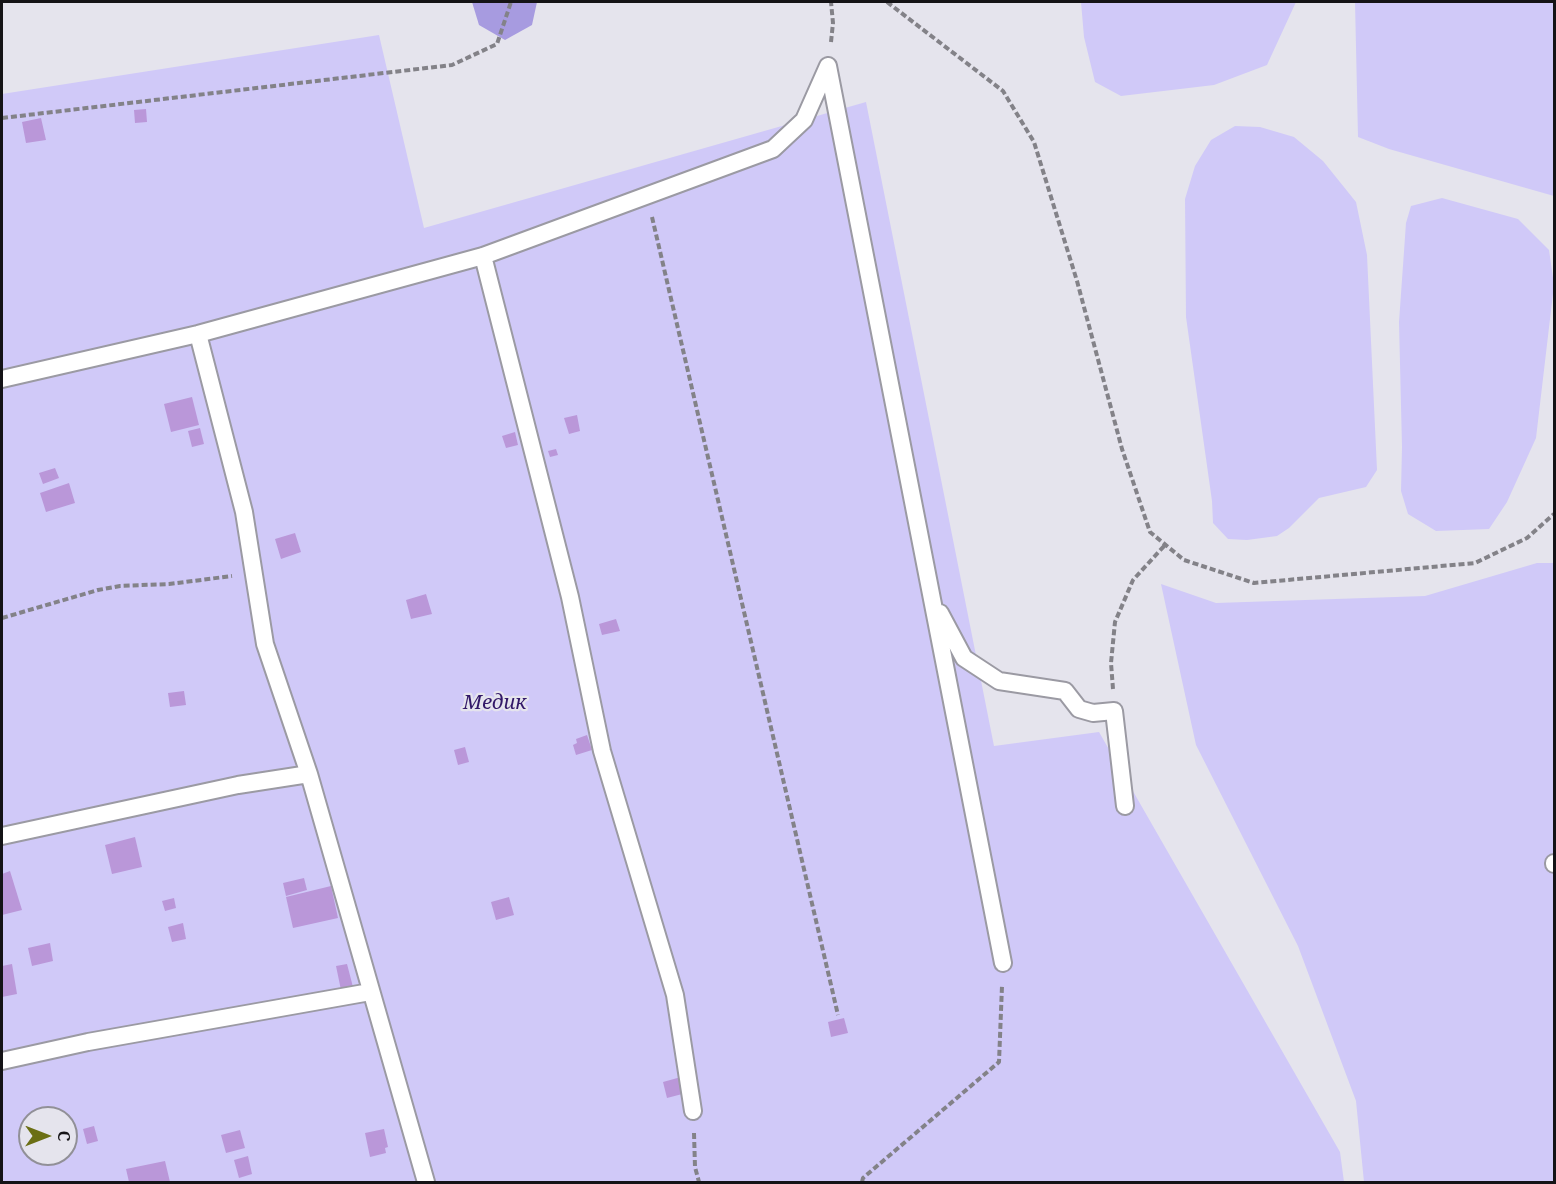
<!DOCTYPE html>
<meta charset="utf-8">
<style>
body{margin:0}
#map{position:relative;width:1556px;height:1184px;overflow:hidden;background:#e5e4ed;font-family:"Noto Serif",serif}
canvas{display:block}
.frame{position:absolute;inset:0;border:3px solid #141316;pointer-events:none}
.north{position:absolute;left:18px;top:1106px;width:60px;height:60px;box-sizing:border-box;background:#e5e4ed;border:2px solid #919097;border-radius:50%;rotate:90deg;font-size:16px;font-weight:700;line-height:24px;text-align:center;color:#141316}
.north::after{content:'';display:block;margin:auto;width:21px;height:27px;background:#6b6f14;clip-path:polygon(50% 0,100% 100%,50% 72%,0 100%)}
</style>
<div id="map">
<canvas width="1556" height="1184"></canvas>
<div class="frame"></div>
<div class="north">С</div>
</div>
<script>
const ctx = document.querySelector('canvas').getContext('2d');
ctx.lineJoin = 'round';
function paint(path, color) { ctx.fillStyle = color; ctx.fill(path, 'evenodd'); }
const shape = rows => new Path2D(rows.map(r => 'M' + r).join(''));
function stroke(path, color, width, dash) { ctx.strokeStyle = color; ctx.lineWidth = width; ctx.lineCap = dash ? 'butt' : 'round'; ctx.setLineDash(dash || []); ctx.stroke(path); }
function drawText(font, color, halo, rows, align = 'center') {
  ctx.font = font + ' "Noto Serif",serif'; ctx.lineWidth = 4.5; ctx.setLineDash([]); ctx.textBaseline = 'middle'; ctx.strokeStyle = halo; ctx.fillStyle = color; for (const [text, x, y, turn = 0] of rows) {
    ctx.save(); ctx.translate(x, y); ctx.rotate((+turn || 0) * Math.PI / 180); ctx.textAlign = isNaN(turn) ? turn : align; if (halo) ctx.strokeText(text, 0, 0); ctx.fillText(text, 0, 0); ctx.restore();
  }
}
const green = shape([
 [1081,2,1296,2,1267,65,1214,85,1121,96,1095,82,1084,37],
 [1355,2,1554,2,1554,196,1389,149,1358,137],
 [379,35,424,228,866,102,994,746,1099,732,1340,1152,1344,1182,2,1182,2,94],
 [30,1118,66,1118,66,1154,30,1154],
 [1235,126,1260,127,1294,137,1323,161,1356,202,1367,255,1377,470,1366,487,1319,498,1289,528,1277,536,1247,540,1228,539,1213,523,1212,501,1186,317,1185,199,1195,166,1211,140],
 [1442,198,1518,219,1549,250,1554,285,1536,438,1507,502,1489,529,1436,531,1408,514,1401,491,1402,447,1399,322,1406,223,1411,206],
 [1537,563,1554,563,1554,1182,1364,1182,1356,1101,1298,946,1196,745,1161,584,1216,603,1425,596]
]);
const forest = shape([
 [472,2,537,2,532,25,505,40,479,25]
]);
const building = shape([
 [146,109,147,122,135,123,134,110],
 [41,118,46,140,26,143,22,122],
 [192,397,199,425,171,432,164,404],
 [577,415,580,431,569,434,564,418],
 [200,428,204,444,192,447,188,431],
 [515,432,518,445,506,448,502,436],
 [556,449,558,455,550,457,548,451],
 [55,468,59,478,43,484,39,473],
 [69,483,75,503,46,512,40,493],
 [295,533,301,552,281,559,275,539],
 [426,594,432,614,411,619,406,600],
 [616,619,620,631,602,635,599,624],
 [184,691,186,705,170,707,168,693],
 [587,735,592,750,576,755,573,745,577,743,576,739],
 [465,747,469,762,458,765,454,750],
 [135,837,142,867,112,874,105,845],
 [10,871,22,910,2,915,2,874],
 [304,878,307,890,286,896,283,883],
 [331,886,338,918,293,928,286,897],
 [509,897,514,915,496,920,491,902],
 [174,898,176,908,165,911,162,901],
 [183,923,186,939,172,942,168,927],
 [50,943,53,961,32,966,28,948],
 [12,964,17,994,2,997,2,966],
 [347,964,353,987,341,990,336,966],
 [844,1018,848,1033,831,1037,828,1022],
 [681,1077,686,1093,667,1098,663,1082],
 [94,1126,98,1141,87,1144,83,1129],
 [384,1129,388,1147,385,1148,386,1153,370,1157,365,1133],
 [240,1130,245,1148,226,1153,221,1135],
 [248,1156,252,1174,239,1178,234,1160],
 [165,1161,170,1182,129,1182,126,1169]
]);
const path = shape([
 [887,2,1003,91,1034,142,1077,281,1122,449,1150,532,1184,560,1254,583,1475,563,1527,538,1554,514],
 [831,42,833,23,831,2],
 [2,118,452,65,497,44,511,2],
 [652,217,838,1015],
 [2,618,98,590,120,586,169,584,232,576],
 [1113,689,1111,663,1115,622,1133,580,1165,545],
 [694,1133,695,1167,699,1182],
 [862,1182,863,1178,999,1062,1002,986]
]);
const lane = shape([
 [828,66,1003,963],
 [483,256,570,597,602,751,675,995,693,1111],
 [198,334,244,512,265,644,309,774,426,1182],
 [2,379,198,334,483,256,773,149,804,120,828,66],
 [940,613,964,658,999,681,1065,691,1079,709,1093,713,1114,711,1125,806],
 [2,836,238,785,309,774],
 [1554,864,1554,863],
 [2,1061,88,1042,370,992]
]);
const parkNames = [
 ["Медик",495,703]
];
paint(green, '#d0c9f8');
paint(forest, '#a79be0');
paint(building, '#ba97d9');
stroke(lane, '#9b9aa3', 20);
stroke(path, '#838288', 4, [6, 3]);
stroke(lane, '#fff', 16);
drawText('italic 20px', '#321868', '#e5e4ed', parkNames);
</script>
